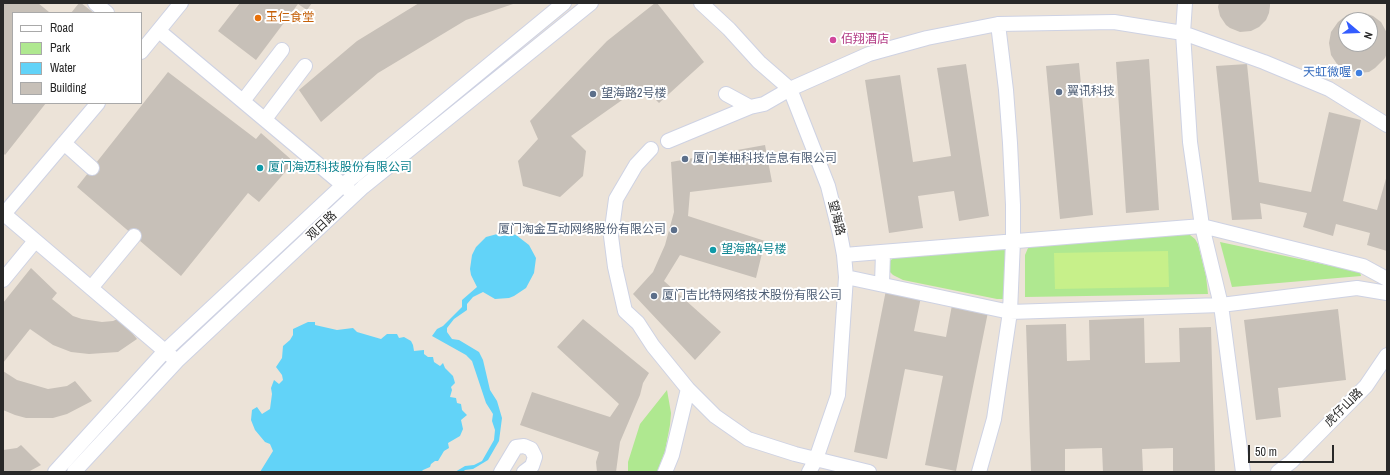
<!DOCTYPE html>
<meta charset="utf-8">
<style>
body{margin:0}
#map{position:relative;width:1390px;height:475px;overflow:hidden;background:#ece3d8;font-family:"Archivo Narrow",sans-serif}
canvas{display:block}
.frame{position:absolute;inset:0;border:4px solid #282828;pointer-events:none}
.legend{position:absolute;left:12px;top:12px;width:130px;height:92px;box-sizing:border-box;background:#fff;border:1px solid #a9a9a9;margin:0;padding:5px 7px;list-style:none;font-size:12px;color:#282828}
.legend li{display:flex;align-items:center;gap:8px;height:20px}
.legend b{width:20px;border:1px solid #a9a9a9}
.north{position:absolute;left:1338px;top:12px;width:40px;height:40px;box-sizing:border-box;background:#fff;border:1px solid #a9a9a9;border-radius:50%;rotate:109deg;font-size:11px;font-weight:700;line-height:16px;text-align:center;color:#282828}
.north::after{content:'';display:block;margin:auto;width:14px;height:18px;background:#335cff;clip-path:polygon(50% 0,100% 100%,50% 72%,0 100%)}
.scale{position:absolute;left:1248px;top:445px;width:86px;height:18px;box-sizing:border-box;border:2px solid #282828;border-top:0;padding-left:5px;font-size:12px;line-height:14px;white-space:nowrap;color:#282828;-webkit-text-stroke:3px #fff;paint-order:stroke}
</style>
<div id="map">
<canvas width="1390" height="475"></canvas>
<div class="frame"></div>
<ul class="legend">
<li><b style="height:5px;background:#fff"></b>Road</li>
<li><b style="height:11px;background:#afe890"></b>Park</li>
<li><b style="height:11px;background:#62d3f8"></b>Water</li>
<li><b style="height:11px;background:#c7c0b8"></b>Building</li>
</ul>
<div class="north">N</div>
<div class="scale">50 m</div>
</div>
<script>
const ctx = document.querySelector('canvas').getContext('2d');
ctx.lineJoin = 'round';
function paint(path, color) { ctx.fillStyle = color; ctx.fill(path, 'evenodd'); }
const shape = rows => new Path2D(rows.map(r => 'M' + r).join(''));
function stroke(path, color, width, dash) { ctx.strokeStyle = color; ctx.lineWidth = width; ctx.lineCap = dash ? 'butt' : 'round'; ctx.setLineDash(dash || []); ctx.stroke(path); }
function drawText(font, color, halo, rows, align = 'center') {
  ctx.font = font + ' "Archivo Narrow","Noto Sans SC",sans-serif'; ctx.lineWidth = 4; ctx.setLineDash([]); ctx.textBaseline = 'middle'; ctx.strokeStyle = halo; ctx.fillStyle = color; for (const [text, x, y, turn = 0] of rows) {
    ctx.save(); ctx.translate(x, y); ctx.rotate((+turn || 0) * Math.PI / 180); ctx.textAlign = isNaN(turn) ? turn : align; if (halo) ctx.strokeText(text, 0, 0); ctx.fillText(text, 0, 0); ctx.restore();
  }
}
const green = shape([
 [1181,234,1190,235,1195,239,1198,244,1206,276,1208,294,1025,297,1025,255,1028,248,1034,245,1143,238],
 [1220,242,1360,272,1361,276,1232,287],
 [1006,246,1007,296,1003,299,997,299,903,280,893,275,889,271,890,261,893,258],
 [667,390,671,413,670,425,665,451,657,472,628,472,628,462,640,424]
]);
const pitch = shape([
 [1168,251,1169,287,1055,289,1054,253]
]);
const water = shape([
 [501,233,508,233,516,235,529,245,536,258,534,273,526,288,514,296,509,298,495,299,483,292,473,297,467,304,467,310,454,319,447,328,447,332,452,339,459,340,479,352,483,360,490,390,497,401,502,418,499,441,488,460,473,469,465,470,463,472,455,472,465,466,474,465,482,461,494,440,495,430,492,421,493,414,486,403,472,361,466,355,432,336,437,329,443,326,462,307,462,300,477,287,471,275,470,269,472,255,476,247,486,237],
 [308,322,315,322,315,325,337,330,353,328,357,332,381,339,387,334,397,334,399,338,404,337,411,341,413,345,414,351,424,350,424,354,428,357,433,357,434,362,440,366,443,363,445,368,453,376,455,383,451,387,452,390,450,397,456,398,457,403,461,404,462,410,467,415,461,420,463,429,460,436,448,443,449,448,444,451,438,461,435,461,431,464,430,467,423,470,421,472,260,472,273,451,270,444,265,442,255,430,251,420,252,410,257,407,262,414,270,409,272,394,271,388,274,380,279,384,283,380,282,375,276,367,282,358,283,346,290,340,293,335,293,329]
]);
const building = shape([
 [3,3,38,3,49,12,13,13,13,103,46,103,5,155,3,153],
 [79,3,81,3,94,13,71,13],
 [240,3,312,3,307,10,298,4,256,60,218,31],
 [419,3,516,3,466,20,378,73,321,122,299,90,357,41],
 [655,3,657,3,704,62,659,103,642,86,571,136,586,151,583,176,560,197,523,186,518,161,538,139,530,121,607,41],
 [1219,3,1270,3,1270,6,1269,13,1266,20,1259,27,1251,31,1240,32,1230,28,1226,25,1220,16,1218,7],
 [1354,13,1365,13,1373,16,1381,22,1387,33,1387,53,1385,58,1375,68,1369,72,1359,73,1346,70,1337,64,1331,55,1329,43,1331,32,1338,22,1347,15],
 [1346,20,1370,20,1370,44,1346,44],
 [1149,59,1159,210,1126,213,1116,62],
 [1079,63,1093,215,1060,219,1046,66],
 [966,64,989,216,959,221,954,191,918,196,923,228,889,233,865,80,900,75,913,162,951,156,937,68],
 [1247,64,1259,182,1311,192,1329,112,1361,120,1343,201,1377,210,1387,175,1387,251,1367,245,1370,233,1336,224,1333,236,1303,227,1307,213,1260,203,1262,219,1232,220,1216,66],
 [168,72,256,139,261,133,294,162,259,202,248,193,181,276,77,187],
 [765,145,772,182,690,192,688,216,765,241,756,278,680,255,664,281,721,332,695,360,633,294,653,272,665,245,674,212,671,162],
 [31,268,57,293,52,299,73,316,82,319,102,322,113,321,120,318,137,339,118,352,89,354,71,352,53,345,30,329,3,363,3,303],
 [886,290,921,297,914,331,946,337,952,305,988,312,956,471,925,465,943,376,905,369,887,459,854,452],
 [1338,309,1346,380,1278,388,1281,417,1256,420,1244,320],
 [1144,318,1145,363,1180,362,1179,328,1211,327,1215,472,1173,472,1173,448,1142,449,1143,472,1103,472,1102,448,1065,449,1065,472,1031,472,1026,325,1066,324,1067,361,1090,360,1089,320],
 [583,319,649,373,643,383,640,395,620,442,616,472,597,472,596,462,599,452,520,425,532,392,610,417,619,404,557,347],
 [3,371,17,380,48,389,67,386,75,381,92,401,67,414,53,418,26,418,15,415,3,410],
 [21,445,41,465,28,472,3,472,3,450,17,448]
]);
const minor = shape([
 [95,3,107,13],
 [701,3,729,29,759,62,790,89,828,186,840,234,844,255,846,277,838,395,816,459,809,472],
 [1185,3,1183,33,1190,142,1202,226,1221,305,1243,472],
 [159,31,350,191],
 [141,52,181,3],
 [726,94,750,107],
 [243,101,282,50],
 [265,119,305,66],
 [668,141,750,107,764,104,790,89,869,54,927,38,998,24,1114,22,1183,33,1264,62,1329,89,1387,125],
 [64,143,92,168],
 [651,149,636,165,616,199,611,236,615,267,625,311,638,323,653,346,688,389,715,416,748,439,795,454,869,472],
 [3,213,172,357],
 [4,214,98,103],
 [844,255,1202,226,1363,266,1387,279],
 [846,277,1010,312,1221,305,1357,288,1387,293],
 [3,280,35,241],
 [882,284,883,253],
 [91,288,134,236],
 [55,472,165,351,343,185,564,3],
 [74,472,177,361,363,187,591,3],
 [501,472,516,447,524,446,531,449,535,457,532,466,524,472],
 [665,472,672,455,688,389],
 [979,472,994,419,1010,312,1013,241,1013,205,1010,143,1006,90,998,24],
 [1278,472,1291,462,1366,386,1387,355]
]);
const markers = [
 [258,18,4,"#e8710a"],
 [833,40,4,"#d1479c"],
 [1359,73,4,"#3f7fe0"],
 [1059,92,4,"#5c6f8a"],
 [593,94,4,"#5c6f8a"],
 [685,159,4,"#5c6f8a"],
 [260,168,4,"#0f9aa8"],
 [674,230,4,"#5c6f8a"],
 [713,250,4,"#0f9aa8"],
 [654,296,4,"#5c6f8a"]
];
const foodNames = [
 ["玉仁食堂",266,18]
];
const hotelNames = [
 ["佰翔酒店",841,40]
];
const shopNames = [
 ["天虹微喔",1351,73]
];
const serviceNames = [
 ["翼讯科技",1067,92],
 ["望海路2号楼",601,94],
 ["厦门美柚科技信息有限公司",693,159],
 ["厦门淘金互动网络股份有限公司",666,230,"right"],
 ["厦门吉比特网络技术股份有限公司",662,296]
];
const cultureNames = [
 ["厦门海迈科技股份有限公司",268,168],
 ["望海路4号楼",721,250]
];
const streetNames = [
 ["望海路",836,218,76],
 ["观日路",322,226,-43],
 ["虎仔山路",1344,408,-45]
];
paint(green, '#afe890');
paint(pitch, '#c7f08a');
paint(water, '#62d3f8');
paint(building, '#c7c0b8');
stroke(minor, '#ced2e3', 16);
stroke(minor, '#fff', 14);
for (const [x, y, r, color] of markers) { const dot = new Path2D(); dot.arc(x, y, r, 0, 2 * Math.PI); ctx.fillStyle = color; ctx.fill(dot); stroke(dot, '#fff', 1.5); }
drawText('12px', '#c56008', '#fff', foodNames, 'left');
drawText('12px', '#b23c85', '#fff', hotelNames, 'left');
drawText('12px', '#366cbe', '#fff', shopNames, 'right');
drawText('12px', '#4e5e75', '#fff', serviceNames, 'left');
drawText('12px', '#0d838f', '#fff', cultureNames, 'left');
drawText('12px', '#282828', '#fff', streetNames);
</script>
